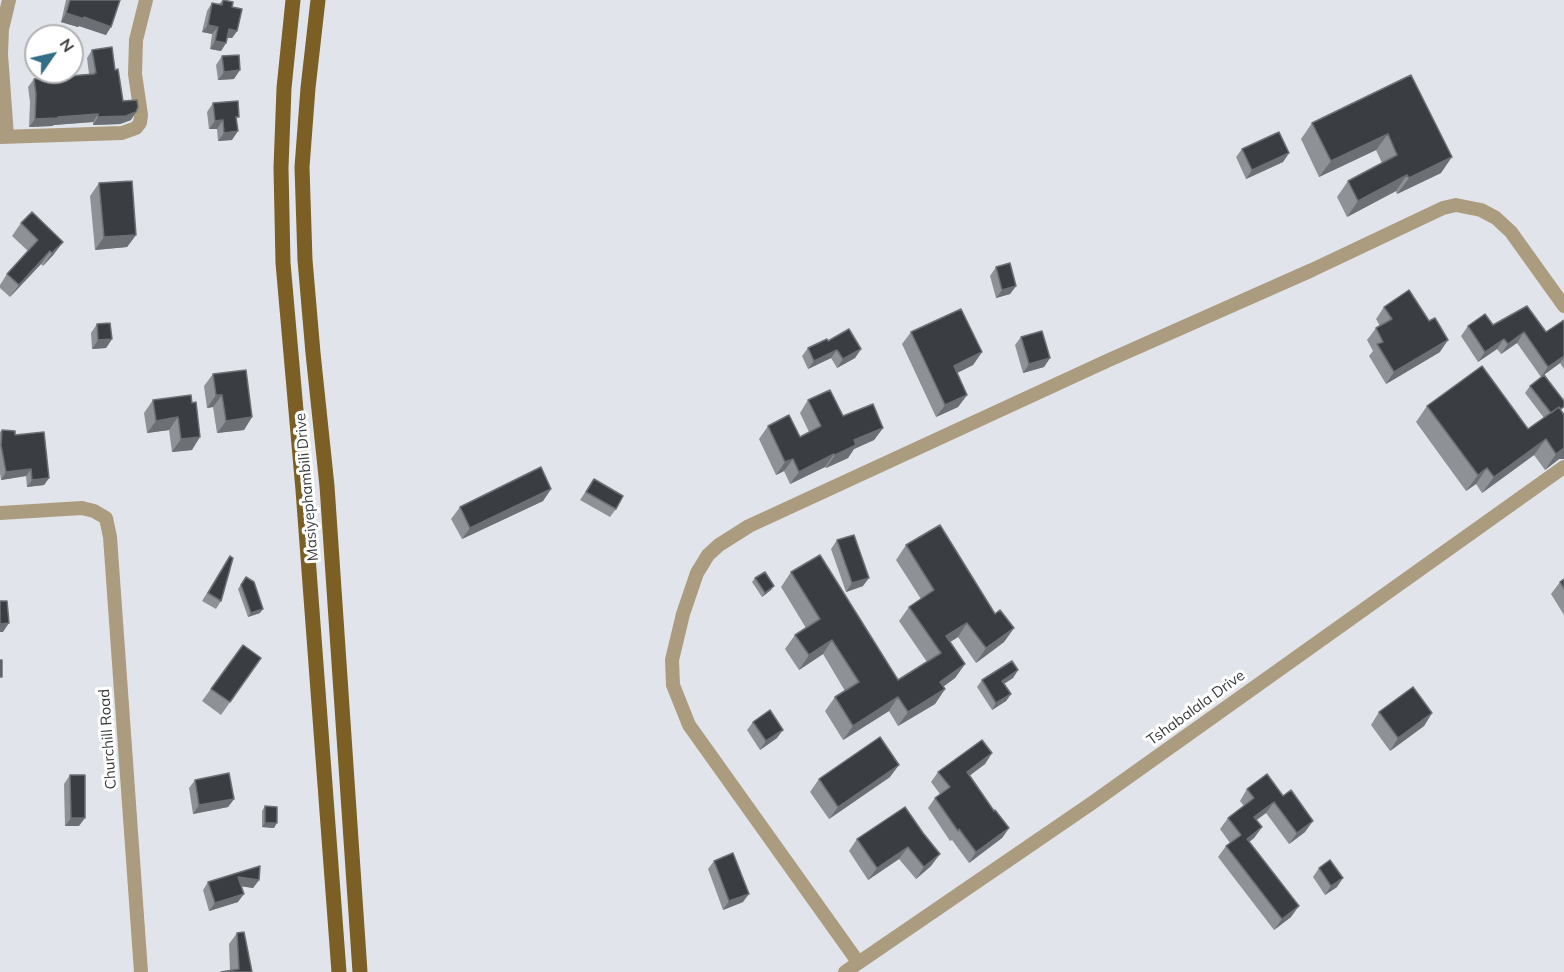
<!DOCTYPE html>
<style>
body{margin:0}
#map{position:relative;width:1564px;height:972px;overflow:hidden;background:#e1e5eb;font-family:Mulish,sans-serif}
canvas{display:block}
.north{position:absolute;left:24px;top:24px;width:60px;height:60px;box-sizing:border-box;background:#fff;border:2px solid #b0b1b2;border-radius:50%;rotate:56deg;font-size:16px;font-weight:700;line-height:24px;text-align:center;color:#3a3c3e}
.north::after{content:'';display:block;margin:auto;width:21px;height:27px;background:#336d86;clip-path:polygon(50% 0,100% 100%,50% 72%,0 100%)}
</style>
<div id="map">
<canvas width="1564" height="972"></canvas>
<div class="north">N</div>
</div>
<script>
const ctx = document.querySelector('canvas').getContext('2d');
ctx.lineJoin = 'round';
const shape = rows => new Path2D(rows.map(r => 'M' + r).join(''));
function stroke(path, color, width, dash) { ctx.strokeStyle = color; ctx.lineWidth = width; ctx.lineCap = dash ? 'butt' : 'round'; ctx.setLineDash(dash || []); ctx.stroke(path); }
function paint(path, color) { ctx.fillStyle = color; ctx.fill(path, 'evenodd'); }
function drawText(font, color, halo, rows, align = 'center') {
  ctx.font = font + ' Mulish,sans-serif'; ctx.lineWidth = 6; ctx.setLineDash([]); ctx.textBaseline = 'middle'; ctx.strokeStyle = halo; ctx.fillStyle = color; for (const [text, x, y, turn = 0] of rows) {
    ctx.save(); ctx.translate(x, y); ctx.rotate((+turn || 0) * Math.PI / 180); ctx.textAlign = isNaN(turn) ? turn : align; if (halo) ctx.strokeText(text, 0, 0); ctx.fillText(text, 0, 0); ctx.restore();
  }
}
const street = shape([
 [7,136,1,54,2,29,9,0],
 [0,137,122,133,136,128,140,123,141,115,135,74,136,40,146,0],
 [0,513,82,508,94,511,106,518,110,537,141,972],
 [858,962,689,725,673,685,672,660,683,614,697,573,708,555,719,545,749,526,1109,360,1312,270,1443,208,1456,205,1481,210,1496,218,1511,232,1564,306],
 [845,972,1092,803,1564,467]
]);
const primary = shape([
 [293,0,284,88,281,168,283,263,303,490,339,972],
 [318,0,308,88,302,167,305,260,313,353,327,486,360,972]
]);
const wall = shape([
 [66,0,120,0,106,35,79,26,78,27,61,22],
 [223,0,232,7,237,31,232,38,227,38,226,43,221,51,210,49,212,34,202,32,207,11,212,3,219,4],
 [92,50,115,70,123,101,131,120,120,124,93,125,93,122,54,125,52,126,29,127,30,102,28,87,34,79,89,74,87,58],
 [222,56,234,79,218,80,216,65],
 [1411,75,1441,173,1397,194,1396,191,1347,217,1337,197,1348,181,1382,163,1376,150,1319,177,1301,139,1312,123],
 [213,103,237,121,232,140,218,141,217,129,209,129,207,112],
 [1242,149,1289,153,1283,162,1246,179,1236,157],
 [99,183,136,235,127,247,95,250,90,196],
 [21,223,54,254,43,266,41,264,10,297,0,288,0,285,7,274,28,251,12,236],
 [996,267,1016,286,1010,294,996,298,990,276],
 [1384,307,1440,352,1386,384,1369,356,1373,351,1367,340,1376,328,1380,326,1376,319],
 [1564,320,1564,369,1560,363,1541,377,1517,343,1501,354,1497,349,1478,362,1461,336,1468,326,1493,325,1546,332],
 [97,324,112,339,106,348,92,349,91,333],
 [911,332,982,352,973,365,957,373,967,395,958,407,936,417,902,344],
 [1021,337,1050,358,1044,367,1023,373,1015,345],
 [828,341,861,349,855,358,837,368,831,358,808,369,802,356,808,348],
 [213,374,252,417,244,430,217,433,213,407,207,408,204,386],
 [1530,386,1562,412,1564,415,1564,459,1559,459,1545,470,1534,455,1482,493,1476,484,1466,491,1416,422,1427,406,1528,429,1544,418,1525,393],
 [153,400,192,403,192,450,172,452,169,430,147,433,144,413],
 [808,400,843,416,883,428,874,440,854,449,848,458,826,468,825,467,790,484,784,471,776,475,759,439,768,426,800,437,809,432,800,413],
 [2,430,15,435,49,478,44,485,27,487,26,476,1,480,0,473,0,432],
 [594,479,616,509,610,517,580,500],
 [551,489,543,501,462,539,451,519,460,507],
 [837,540,863,586,846,592,831,549],
 [906,545,1014,628,1004,642,976,663,958,637,950,642,965,664,955,678,943,687,945,689,935,704,898,726,889,711,843,740,825,711,835,697,845,691,823,654,799,670,785,649,795,635,806,628,781,587,791,572,898,680,927,662,899,621,909,607,921,599,896,560],
 [230,556,221,601,216,609,202,601],
 [246,577,260,613,248,617,238,589],
 [755,578,771,590,762,597,752,582],
 [1564,579,1564,615,1551,594,1560,582],
 [243,645,261,658,221,715,202,701],
 [1018,670,1013,678,1004,684,1011,694,1006,701,992,710,977,687,982,680],
 [1379,712,1432,713,1424,726,1390,751,1371,725],
 [753,722,777,738,760,750,747,730],
 [992,753,985,764,970,775,994,811,1009,828,1002,838,969,863,952,840,950,841,928,808,935,798,940,794,931,782,938,772],
 [1267,774,1305,832,1289,844,1266,813,1256,820,1262,827,1254,838,1249,842,1291,917,1274,930,1218,857,1226,846,1230,843,1220,829,1228,818,1244,806,1240,801,1247,789],
 [70,775,79,826,65,826,64,784],
 [890,777,829,819,810,792,819,779],
 [195,780,234,799,228,807,193,814,189,788],
 [265,806,274,828,262,827,262,811],
 [905,807,931,866,916,879,899,859,868,880,849,851,857,839],
 [714,861,743,902,723,910,708,869],
 [1319,868,1337,887,1325,895,1313,877],
 [259,880,253,888,241,886,238,902,209,911,203,890,208,882],
 [237,933,252,972,230,970,229,944]
]);
const shadedWall = shape([
 [66,13,84,17,111,27,106,35,79,26,78,27,61,22],
 [208,25,218,27,212,34,202,32],
 [229,29,237,31,232,38,223,37],
 [215,41,226,43,221,51,210,49],
 [78,51,75,56,72,56,72,53],
 [240,70,234,79,218,80,224,72],
 [136,112,131,120,120,124,93,125,98,117],
 [98,114,93,122,54,125,52,126,29,127,35,119],
 [223,120,217,129,209,129,215,121],
 [238,131,232,140,218,141,224,133],
 [1388,134,1376,150,1319,177,1331,161],
 [1289,153,1283,162,1246,179,1252,170],
 [1452,157,1441,173,1397,194,1409,178],
 [1407,175,1396,191,1347,217,1358,201],
 [136,235,127,247,95,250,104,237],
 [63,242,54,254,43,266,52,253],
 [50,251,41,264,10,297,19,285],
 [1016,286,1010,294,996,298,1002,290],
 [1524,332,1517,343,1501,354,1508,344],
 [112,339,106,348,92,349,98,340],
 [1504,339,1497,349,1478,362,1485,352],
 [1448,340,1440,352,1386,384,1394,372],
 [861,349,855,358,837,368,843,359],
 [837,350,831,358,808,369,814,361],
 [982,352,973,365,945,379,954,366],
 [1564,356,1564,358,1560,363,1541,377,1548,367],
 [1050,358,1044,367,1023,373,1029,364],
 [216,395,222,395,213,407,207,408],
 [967,395,958,407,936,417,945,405],
 [178,417,169,430,147,433,156,421],
 [252,417,244,430,217,433,226,421],
 [883,428,874,440,854,449,848,458,826,468,835,455,854,440],
 [200,437,192,450,172,452,181,439],
 [1546,439,1534,455,1482,493,1494,477],
 [1564,448,1564,459,1559,459,1545,470,1556,454],
 [834,454,825,467,790,484,799,472],
 [793,459,784,471,776,475,785,462],
 [1487,468,1476,484,1466,491,1478,475],
 [31,469,26,476,1,480,6,472],
 [49,478,44,485,27,487,32,480],
 [551,489,543,501,462,539,470,528],
 [869,578,863,586,846,592,852,583],
 [774,586,771,590,762,597,765,593],
 [263,609,260,613,248,617,251,613],
 [9,623,3,632,0,632,0,624],
 [967,623,958,637,937,650,946,636],
 [1014,628,1004,642,976,663,986,648],
 [832,640,823,654,799,670,809,655],
 [965,664,955,678,930,696,940,682],
 [1018,670,1013,678,997,688,1002,681],
 [945,689,935,704,898,726,908,712],
 [1011,694,1006,701,992,710,996,703],
 [898,697,889,711,843,740,853,726],
 [1432,713,1424,726,1390,751,1398,738],
 [783,730,777,738,760,750,766,741],
 [992,753,985,764,960,783,967,772],
 [899,765,890,777,829,819,838,807],
 [234,799,228,807,193,814,199,805],
 [1274,802,1266,813,1246,828,1254,817],
 [71,818,85,818,79,826,65,826],
 [1313,821,1305,832,1289,844,1297,833],
 [265,823,277,823,274,828,262,827],
 [1262,827,1254,838,1239,850,1247,839],
 [1009,828,1002,838,969,863,976,852],
 [908,847,899,859,868,880,877,868],
 [940,854,931,866,916,879,924,867],
 [238,877,259,880,253,888,233,885],
 [1343,878,1337,887,1325,895,1331,886],
 [244,894,238,902,209,911,215,903],
 [749,894,743,902,723,910,729,901],
 [1299,906,1291,917,1274,930,1282,919]
]);
const building = shape([
 [70,0,120,0,111,27,84,17,84,19,66,13,70,0],
 [223,0,233,2,232,7,242,9,237,31,229,29,226,43,215,41,218,27,208,25,212,3,222,5,223,0],
 [76,40,78,51,72,53,72,41,76,40],
 [112,47,115,70,118,69,123,101,137,100,138,107,136,112,126,116,98,117,98,114,58,117,58,118,35,119,36,94,34,79,94,74,94,73,96,73,92,50,112,47],
 [239,55,240,70,224,72,222,56,239,55],
 [1411,75,1452,157,1409,178,1407,175,1358,201,1348,181,1397,155,1388,134,1331,161,1312,123,1411,75],
 [238,101,239,117,236,117,238,131,224,133,223,120,215,121,213,103,238,101],
 [1279,132,1289,153,1252,170,1242,149,1279,132],
 [132,181,136,235,104,237,99,183,132,181],
 [32,212,63,242,52,253,50,251,19,285,7,274,38,240,21,223,32,212],
 [1010,263,1016,286,1002,290,996,267,1010,263],
 [1409,290,1429,321,1435,318,1448,340,1394,372,1377,344,1383,342,1376,328,1392,319,1384,307,1409,290],
 [1527,306,1546,332,1564,320,1564,356,1548,367,1524,332,1508,344,1504,339,1485,352,1468,326,1485,314,1493,325,1527,306],
 [961,309,982,352,954,366,967,395,945,405,911,332,961,309],
 [110,323,112,339,98,340,97,324,110,323],
 [849,329,861,349,843,359,837,350,814,361,808,348,827,339,828,341,849,329],
 [1042,331,1050,358,1029,364,1021,337,1042,331],
 [1482,366,1528,429,1559,407,1564,415,1564,448,1556,454,1546,439,1494,477,1487,468,1478,475,1427,406,1482,366],
 [246,370,252,417,226,421,222,395,216,395,213,374,246,370],
 [1544,375,1564,401,1564,407,1560,409,1559,407,1551,413,1530,386,1544,375],
 [830,390,843,416,873,404,883,428,854,440,856,445,835,455,834,454,799,472,793,459,785,462,768,426,789,415,800,437,821,426,808,400,830,390],
 [191,395,192,403,196,402,200,437,181,439,178,417,156,421,153,400,191,395],
 [2,430,15,431,15,435,44,432,49,478,32,480,31,469,6,472,1,445,2,430],
 [541,467,551,489,470,528,460,507,541,467],
 [594,479,623,496,616,509,586,492,594,479],
 [940,525,995,614,1000,610,1014,628,986,648,967,623,946,636,965,664,940,682,945,689,908,712,898,697,853,726,835,697,859,682,832,640,809,655,795,635,820,619,791,572,820,555,898,680,941,653,909,607,934,590,906,545,940,525],
 [854,535,869,578,852,583,837,540,854,535],
 [230,556,233,558,221,601,208,593,230,556],
 [765,572,774,586,765,593,755,578,765,572],
 [246,577,254,582,263,609,251,613,241,585,246,577],
 [1564,579,1564,589,1560,582,1564,579],
 [0,601,7,601,9,623,0,624,0,601],
 [243,645,261,658,230,702,211,689,243,645],
 [0,660,2,660,2,677,0,677,0,660],
 [1012,661,1018,670,1002,681,1011,694,996,703,982,680,1012,661],
 [1413,687,1432,713,1398,738,1379,712,1413,687],
 [770,710,783,730,766,741,753,722,770,710],
 [880,737,899,765,838,807,819,779,880,737],
 [982,740,992,753,967,772,994,811,995,810,1009,828,976,852,959,829,958,831,935,798,950,787,938,772,982,740],
 [229,773,234,799,199,805,195,780,229,773],
 [1267,774,1283,796,1291,790,1313,821,1297,833,1274,802,1254,817,1262,827,1247,839,1299,906,1282,919,1226,846,1241,835,1228,818,1254,798,1247,789,1267,774],
 [70,775,85,775,85,818,71,818,70,775],
 [265,806,277,807,277,823,265,823,265,806],
 [905,807,923,833,940,854,924,867,908,847,877,868,857,839,905,807],
 [733,853,749,894,729,901,714,861,733,853],
 [1330,860,1343,878,1331,886,1319,868,1330,860],
 [260,866,259,880,238,877,244,894,215,903,208,882,260,866],
 [244,932,252,972,221,972,239,969,237,933,244,932]
]);
const streetNames = [
 ["Masiyephambili Drive",307,487,-95],
 ["Tshabalala Drive",1196,708,-36],
 ["Churchill Road",108,739,-94]
];
stroke(street, '#ac9c7f', 14);
stroke(primary, '#7c5f24', 15);
paint(wall, '#8e9296');
paint(shadedWall, '#6c7075');
paint(building, '#3a3e42');
stroke(building, '#6c7075', 1.5);
drawText('15px', '#3a3c3e', '#fff', streetNames);
</script>
